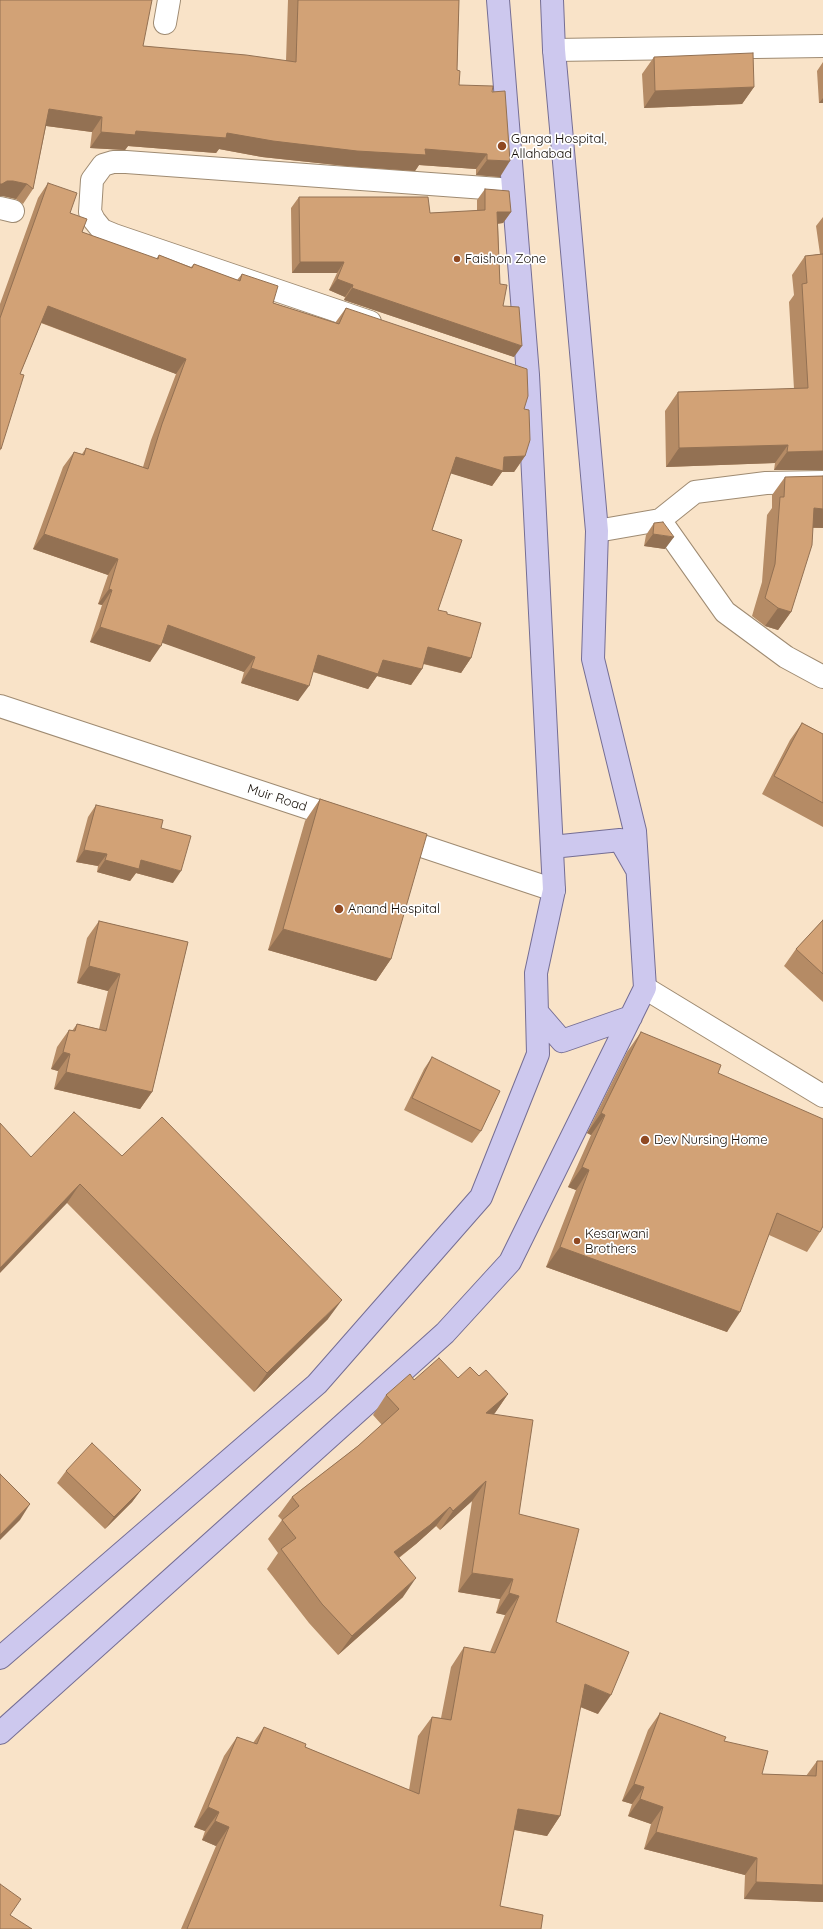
<!DOCTYPE html>
<style>
body{margin:0}
canvas{display:block;background:#f9e3c8}
</style>
<canvas width="823" height="1929"></canvas>
<script>
const ctx = document.querySelector('canvas').getContext('2d');
ctx.lineJoin = 'round';
const shape = rows => new Path2D(rows.map(r => 'M' + r).join(''));
function stroke(path, color, width, dash) { ctx.strokeStyle = color; ctx.lineWidth = width; ctx.lineCap = dash ? 'butt' : 'round'; ctx.setLineDash(dash || []); ctx.stroke(path); }
function paint(path, color) { ctx.fillStyle = color; ctx.fill(path, 'evenodd'); }
function drawText(font, color, halo, rows, align = 'center') {
  ctx.font = font + ' Quicksand,sans-serif'; ctx.lineWidth = 3.5; ctx.setLineDash([]); ctx.textBaseline = 'middle'; ctx.strokeStyle = halo; ctx.fillStyle = color; for (const [text, x, y, turn = 0] of rows) {
    ctx.save(); ctx.translate(x, y); ctx.rotate((+turn || 0) * Math.PI / 180); ctx.textAlign = isNaN(turn) ? turn : align; if (halo) ctx.strokeText(text, 0, 0); ctx.fillText(text, 0, 0); ctx.restore();
  }
}
const minor = shape([
 [165,23,169,0],
 [554,50,823,46],
 [0,208,13,211],
 [370,322,114,235,102,230,94,220,90,212,92,180,103,165,113,162,126,162,513,190],
 [660,520,725,612,786,657,823,677],
 [597,531,660,520,695,492,766,483,823,482],
 [0,706,342,819],
 [395,837,554,890],
 [645,988,823,1096]
]);
const major = shape([
 [552,847,620,840,636,868],
 [537,1012,562,1041,631,1017],
 [0,1658,317,1384,481,1197,538,1054,536,973,554,890,528,375,498,0],
 [0,1733,445,1333,510,1262,645,988,635,831,593,659,597,531,554,50,552,0]
]);
const wall = shape([
 [0,0,143,46,286,61,288,0,459,0,457,70,459,85,492,92,500,177,476,175,476,169,419,165,415,171,346,166,262,157,219,149,216,153,128,146,125,150,90,148,92,132,46,126,33,189,23,204,16,199,3,196],
 [654,57,754,87,742,104,644,108,642,74],
 [823,62,823,103,819,103,817,71],
 [48,183,70,213,82,232,156,259,159,255,191,267,194,264,237,280,242,274,273,303,335,323,346,308,524,409,525,456,514,472,502,472,492,486,451,473,432,530,438,610,447,614,471,658,461,673,423,664,422,669,411,685,377,676,368,689,313,672,298,701,241,683,244,672,162,642,150,662,90,642,102,605,98,604,108,575,33,549,63,467,74,452,82,454,86,448,143,467,151,440,176,374,41,323,20,374,0,451,0,304,38,198],
 [485,189,511,212,503,223,498,224,500,284,503,306,514,357,344,300,345,297,329,290,337,273,292,273,291,208,299,197,430,213,477,211,477,200],
 [823,217,823,470,774,470,775,463,666,467,665,411,678,392,794,389,789,302,794,295,792,275,805,256,820,254,816,226],
 [823,476,823,528,813,528,791,612,778,630,765,626,752,616,762,582,767,515,772,508,772,495,785,477],
 [654,523,665,549,644,546,646,535],
 [802,723,823,734,823,827,762,794,790,740],
 [320,799,391,959,376,981,268,950,305,821],
 [96,805,161,828,173,883,136,873,130,881,97,872,98,866,76,862,88,817],
 [823,920,823,1002,784,966,796,949],
 [99,921,188,942,152,1092,140,1109,54,1089,58,1071,51,1069,57,1047,69,1030,72,1031,77,1024,99,1029,108,991,77,983,87,938],
 [641,1032,718,1073,820,1232,807,1252,769,1235,727,1332,546,1267,576,1190,568,1187,591,1135,587,1133,627,1052],
 [432,1057,481,1131,472,1143,404,1110,424,1069],
 [122,1156,328,1319,254,1392,67,1203,31,1157],
 [479,1376,508,1394,494,1414,519,1514,556,1622,598,1714,580,1707,560,1816,547,1836,514,1830,500,1906,541,1929,181,1929,216,1846,202,1840,205,1831,194,1827,224,1756,237,1737,253,1743,264,1727,305,1747,409,1790,418,1736,432,1717,441,1718,451,1667,464,1647,490,1652,505,1615,496,1613,500,1599,458,1592,472,1501,440,1530,436,1526,416,1544,399,1558,403,1597,338,1655,309,1623,267,1569,278,1553,268,1539,282,1520,278,1516,292,1497,358,1446,382,1425,373,1415,386,1395,414,1380,458,1378],
 [66,1471,141,1490,132,1502,105,1529,57,1483],
 [660,1713,724,1741,762,1774,806,1776,817,1761,823,1761,823,1902,744,1899,745,1875,644,1849,651,1824,628,1816,632,1804,622,1801,648,1730]
]);
const shadedWall = shape([
 [754,87,742,104,644,108,655,91],
 [823,98,823,103,819,103],
 [49,109,102,117,92,132,39,125],
 [136,131,227,133,487,154,476,169,419,165,415,171,346,166,262,157,219,149,216,153,128,146,125,150,90,148,101,132],
 [487,160,510,161,500,177,476,175],
 [7,181,13,181,27,184,16,199,3,196,0,196,0,184],
 [497,212,511,212,503,223,489,224],
 [300,262,344,262,337,273,292,273],
 [337,279,353,285,345,297,329,290],
 [352,288,522,346,514,357,344,300],
 [48,306,186,359,176,374,37,321],
 [788,445,775,463,666,467,679,448],
 [823,451,823,470,774,470,787,452],
 [525,456,514,472,502,472,492,486,446,472,456,457,504,457],
 [814,508,823,509,823,528,801,527],
 [44,534,118,559,108,575,33,549],
 [653,534,674,537,665,549,644,546],
 [109,589,112,590,102,605,98,604],
 [778,608,791,612,778,630,765,626],
 [168,625,255,657,244,672,157,641],
 [100,627,161,646,150,662,90,642],
 [428,647,471,658,461,673,417,662],
 [318,655,383,660,422,669,411,685,377,676,368,689,308,670],
 [251,668,309,686,298,701,241,683],
 [84,850,107,854,98,866,76,862],
 [105,860,141,860,181,871,173,883,136,873,130,881,97,872],
 [283,929,391,959,376,981,268,950],
 [89,966,120,974,108,991,77,983],
 [63,1052,70,1054,58,1071,51,1069],
 [66,1072,152,1092,140,1109,54,1089],
 [601,1113,605,1115,591,1135,587,1133],
 [582,1167,589,1170,576,1190,568,1187],
 [80,1184,67,1203,0,1273,0,1268],
 [560,1247,740,1312,727,1332,546,1267],
 [342,1300,328,1319,254,1392,267,1373],
 [508,1394,495,1413,473,1432,486,1413],
 [486,1481,472,1501,440,1530,453,1511],
 [141,1490,132,1502,105,1529,114,1517],
 [30,1504,20,1520,0,1540,0,1535],
 [450,1507,436,1526,416,1544,380,1572,394,1552],
 [472,1573,513,1579,500,1599,458,1592],
 [416,1578,403,1597,338,1655,352,1636],
 [509,1593,519,1596,505,1615,496,1613],
 [585,1684,611,1695,598,1714,571,1703],
 [634,1784,644,1787,632,1804,622,1801],
 [640,1799,663,1807,651,1824,628,1816],
 [208,1807,219,1812,205,1831,194,1827],
 [518,1809,560,1816,547,1836,505,1828],
 [215,1821,229,1827,216,1846,202,1840],
 [656,1832,757,1858,745,1875,644,1849],
 [756,1882,823,1885,823,1902,744,1899]
]);
const building = shape([
 [0,0,152,0,143,46,246,55,296,62,298,0,459,0,457,70,460,71,459,85,493,86,492,92,505,91,510,161,487,160,487,154,425,149,426,155,357,151,273,141,227,133,226,138,136,131,135,135,101,132,102,117,49,109,33,189,27,184,13,181,7,181,2,184,0,184,0,0],
 [753,53,754,87,655,91,654,57,753,53],
 [48,183,77,193,70,213,87,219,82,232,158,259,159,255,192,268,194,264,240,281,242,274,278,286,273,303,339,324,346,308,527,369,528,396,524,409,529,410,530,440,525,456,504,457,503,471,456,457,432,530,462,540,438,610,447,612,447,614,481,623,471,658,428,647,422,669,383,660,378,674,318,655,309,686,251,668,255,657,168,625,161,646,100,627,112,590,109,589,118,559,44,534,74,452,84,455,86,448,148,469,162,424,186,359,48,306,20,374,24,375,1,449,0,449,0,318,48,183],
 [485,189,509,191,511,212,497,212,500,284,507,285,503,306,519,307,522,346,352,288,353,285,337,279,344,262,300,262,299,197,428,197,430,213,485,210,485,189],
 [823,254,823,451,787,452,788,445,679,448,678,392,808,388,802,284,807,283,805,256,823,254],
 [823,476,823,509,814,508,812,545,791,612,778,608,765,598,775,564,780,497,784,497,785,477,823,476],
 [663,522,674,537,653,534,654,523,663,522],
 [802,723,823,734,823,803,774,776,802,723],
 [320,799,427,834,391,959,283,929,320,799],
 [96,805,163,820,161,828,191,836,181,871,141,860,139,869,105,860,107,854,84,850,96,805],
 [823,920,823,974,796,949,823,920],
 [99,921,188,942,152,1092,66,1072,70,1054,63,1052,69,1030,75,1031,77,1024,106,1031,120,974,89,966,99,921],
 [641,1032,721,1065,718,1073,823,1119,823,1226,820,1232,777,1213,740,1312,560,1247,589,1170,582,1167,605,1115,601,1113,641,1032],
 [432,1057,500,1091,481,1131,412,1098,432,1057],
 [74,1112,122,1156,162,1117,342,1300,267,1373,80,1184,0,1268,0,1123,31,1157,74,1112],
 [439,1358,458,1378,470,1367,479,1376,486,1370,508,1394,486,1413,533,1420,519,1514,579,1529,556,1622,629,1652,611,1695,585,1684,560,1816,518,1809,500,1906,543,1915,541,1929,187,1929,229,1827,215,1821,219,1812,208,1807,237,1737,257,1744,264,1727,306,1744,305,1747,419,1794,432,1717,451,1720,464,1647,495,1653,519,1596,509,1593,513,1579,472,1573,486,1481,453,1511,450,1507,430,1525,394,1552,416,1578,352,1636,322,1604,281,1549,296,1538,282,1520,299,1506,292,1497,358,1446,399,1409,386,1395,410,1374,414,1380,439,1358],
 [92,1443,141,1490,114,1517,66,1471,92,1443],
 [0,1474,30,1504,0,1535,0,1474],
 [660,1713,726,1737,724,1741,768,1751,762,1774,816,1776,817,1761,823,1761,823,1885,756,1882,757,1858,656,1832,663,1807,640,1799,644,1787,634,1784,660,1713],
 [0,1884,21,1899,10,1915,32,1929,0,1929,0,1884]
]);
const markers = [
 [502,146,5,"#904a23"],
 [457,259,4,"#904a23"],
 [339,909,5,"#904a23"],
 [645,1140,5,"#904a23"],
 [577,1241,4,"#904a23"]
];
const poiNames = [
 ["Ganga Hospital,",511,139],
 ["Allahabad",511,154],
 ["Faishon Zone",465,259],
 ["Anand Hospital",348,909],
 ["Dev Nursing Home",654,1140],
 ["Kesarwani",585,1234],
 ["Brothers",585,1249]
];
const streetNames = [
 ["Muir Road",277,798,18]
];
stroke(minor, '#9f8b72', 24);
stroke(major, '#756e94', 24);
stroke(minor, '#fff', 22);
stroke(major, '#cdc8ee', 22);
paint(wall, '#b58b65');
paint(shadedWall, '#937153');
paint(building, '#d2a276');
stroke(building, '#937153', 1);
for (const [x, y, r, color] of markers) { const dot = new Path2D(); dot.arc(x, y, r, 0, 2 * Math.PI); ctx.fillStyle = color; ctx.fill(dot); stroke(dot, '#fff', 1.5); }
drawText('13px', '#120b04', '#fff', poiNames, 'left');
drawText('13px', '#120b04', '#fff', streetNames);
</script>
